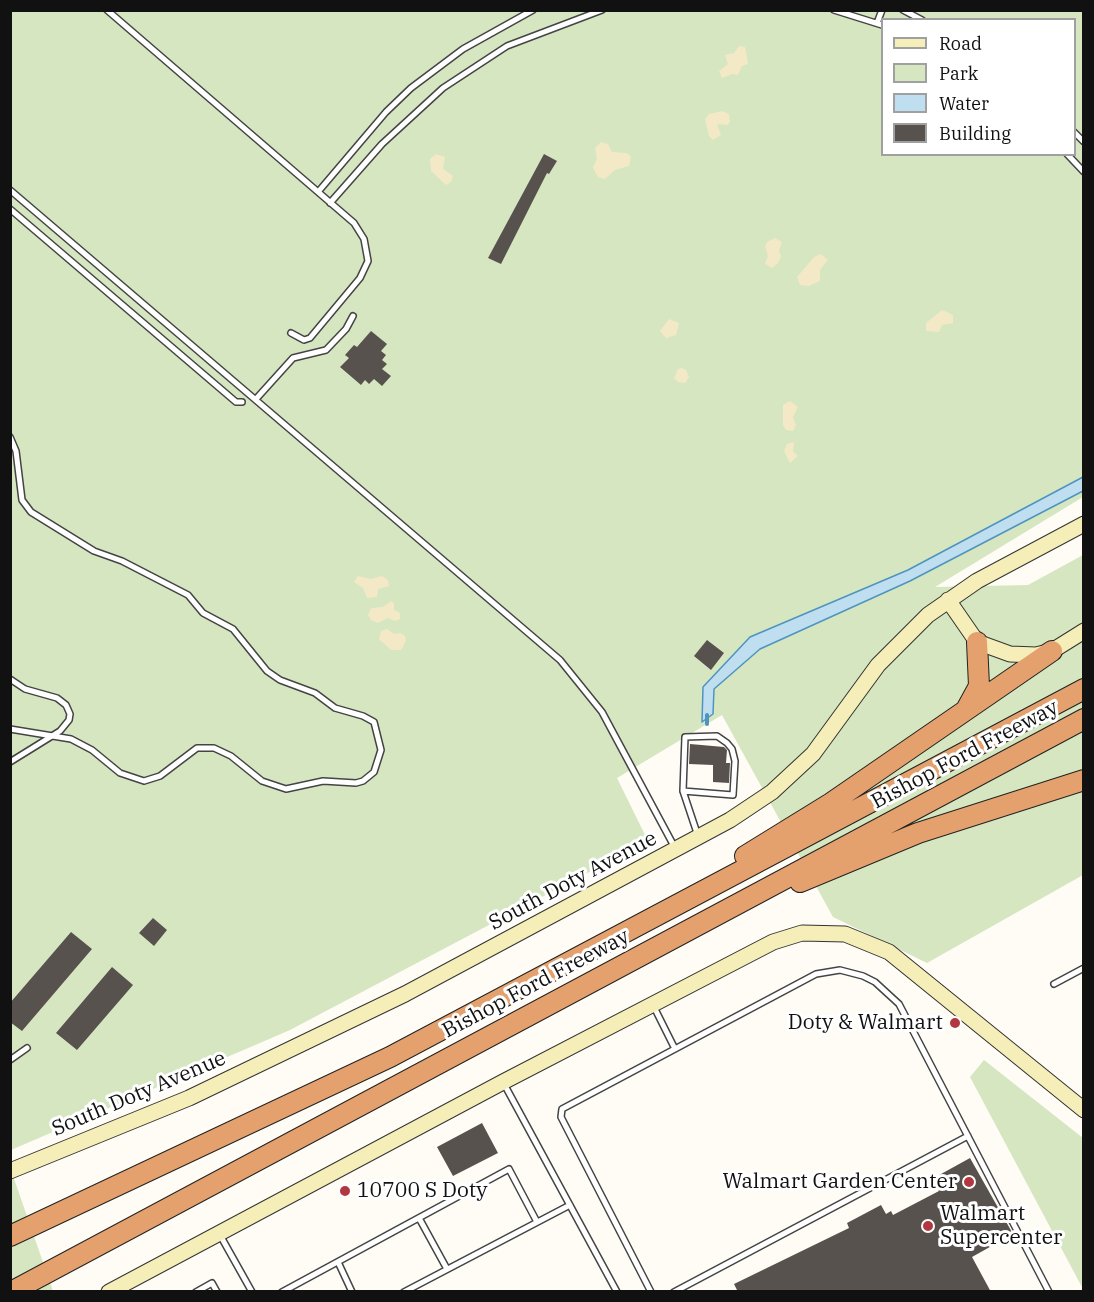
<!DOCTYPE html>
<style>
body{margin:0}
#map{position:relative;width:1094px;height:1302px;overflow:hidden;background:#fefcf5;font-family:"IBM Plex Serif",serif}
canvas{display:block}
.frame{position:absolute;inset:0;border:12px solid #111;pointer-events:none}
.legend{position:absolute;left:881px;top:18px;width:195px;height:138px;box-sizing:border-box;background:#fff;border:2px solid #a0a0a0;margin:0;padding:8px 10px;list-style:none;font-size:18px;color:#111}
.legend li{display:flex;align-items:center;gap:12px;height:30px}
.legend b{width:30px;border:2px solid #a0a0a0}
</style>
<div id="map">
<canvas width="1094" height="1302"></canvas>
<div class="frame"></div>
<ul class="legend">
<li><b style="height:8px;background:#f6eeb8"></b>Road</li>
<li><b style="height:16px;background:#d5e6c1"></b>Park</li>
<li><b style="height:16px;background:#bfdff0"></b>Water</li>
<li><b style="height:16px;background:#58524e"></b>Building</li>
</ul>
</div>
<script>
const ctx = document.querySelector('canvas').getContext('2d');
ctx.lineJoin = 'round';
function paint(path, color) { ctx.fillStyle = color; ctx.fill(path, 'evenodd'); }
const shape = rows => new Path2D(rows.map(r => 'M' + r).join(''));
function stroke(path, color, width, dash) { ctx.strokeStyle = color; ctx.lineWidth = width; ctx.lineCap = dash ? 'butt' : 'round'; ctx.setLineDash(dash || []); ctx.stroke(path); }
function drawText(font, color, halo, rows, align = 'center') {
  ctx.font = font + ' "IBM Plex Serif",serif'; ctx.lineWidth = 6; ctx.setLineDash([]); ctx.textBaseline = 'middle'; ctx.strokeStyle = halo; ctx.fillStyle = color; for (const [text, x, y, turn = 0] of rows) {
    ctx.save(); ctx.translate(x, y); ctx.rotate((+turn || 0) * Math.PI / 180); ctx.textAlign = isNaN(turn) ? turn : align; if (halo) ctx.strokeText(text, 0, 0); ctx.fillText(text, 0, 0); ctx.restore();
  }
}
const green = shape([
 [11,11,1083,11,1083,497,935,587,1028,585,1083,555,1083,875,927,963,833,917,722,715,617,778,648,841,290,1030,11,1150],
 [882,20,1074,20,1074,154,882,154],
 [984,1060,1083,1138,1083,1289,970,1077],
 [11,1170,53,1291,11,1291]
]);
const sand = shape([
 [739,46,745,47,748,64,742,66,738,75,732,74,722,78,719,71,728,64,725,55,734,53],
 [722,111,729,114,730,122,727,125,717,124,721,135,713,140,709,136,705,119,709,114],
 [601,142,608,144,612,152,627,153,631,157,629,166,615,170,605,179,598,177,593,168,597,158,595,148],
 [436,154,445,157,443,169,453,176,451,182,446,185,431,171,430,159],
 [775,238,782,242,779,250,781,257,778,263,772,268,765,264,768,256,765,246,767,242],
 [821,254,828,260,820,270,820,281,809,286,800,285,797,277,814,257],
 [942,310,953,315,953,323,942,325,939,332,926,331,926,323],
 [669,319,679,323,676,335,666,338,660,331],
 [682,368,686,370,689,377,685,383,678,382,674,378,678,369],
 [790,401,798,407,793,417,796,425,793,431,786,430,783,425,783,405],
 [794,442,793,451,798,456,790,463,784,451,787,444],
 [358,576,371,579,382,576,388,580,389,586,378,589,377,597,367,598,363,588,354,582],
 [391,601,394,603,394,610,400,613,400,619,395,621,388,618,378,623,371,620,368,615,371,608,383,607],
 [387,629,394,634,400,633,405,636,406,641,401,650,391,650,379,639,381,631]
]);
const water = shape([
 [1083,477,1083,491,910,581,760,649,714,689,713,714,702,722,703,687,750,637,908,570,1083,477]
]);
const stream = shape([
 [707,724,707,715]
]);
const building = shape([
 [544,154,557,161,549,174,547,173,501,264,488,258],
 [371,331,387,344,381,351,386,355,382,360,387,364,382,369,391,376,382,386,374,379,369,384,365,380,361,385,340,367,349,358,345,355,354,345,357,347],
 [707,640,724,653,711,670,694,656],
 [690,744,724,747,727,750,726,763,730,763,729,783,713,782,713,765,689,764],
 [153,918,167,930,154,946,139,933],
 [71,932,92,949,22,1031,10,1022,10,1003],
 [112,967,133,985,77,1050,56,1033],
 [482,1123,498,1153,453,1176,437,1147],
 [970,1158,1013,1234,972,1257,991,1292,738,1292,734,1284,849,1228,847,1223,881,1205,886,1214,891,1211,893,1215,939,1191,932,1179]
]);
const lane = shape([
 [107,10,354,223,364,239,368,261,360,278,310,338,304,340,291,333],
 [834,10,882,25],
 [903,10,922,20],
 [877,23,882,10],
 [1074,132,1084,142],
 [1067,154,1084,172],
 [10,190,560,660,602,712,675,848],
 [318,192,386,112,411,88,463,49,533,10],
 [330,203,382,144,443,88,507,46,602,10],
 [10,209,236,402,242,402],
 [256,399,293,358,326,350,346,329,353,316],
 [10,437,16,451,22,500,31,512,94,551,122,561,188,595,203,613,233,629,267,671,280,680,315,693,335,708,363,716,374,722,381,750,374,772,363,781,356,783,323,781,286,789,262,781,231,756,214,748,197,748,160,776,144,781,120,773,92,750,71,739,10,729],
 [10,679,25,689,57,698,66,705,70,714,69,720,60,731,10,762],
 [683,791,733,795,735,761,732,749,727,743,717,736,685,737,683,791,698,836],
 [1054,984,1084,968],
 [653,1005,675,1049],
 [10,1060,27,1048],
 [503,1082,617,1292],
 [419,1218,447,1269],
 [220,1235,252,1292],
 [338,1262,352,1292],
 [196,1292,212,1283,217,1292],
 [282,1292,509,1169,537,1222],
 [404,1292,570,1205],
 [651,1292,561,1117,562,1109,816,974,840,970,863,976,875,982,899,1004,1049,1292],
 [674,1292,968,1136]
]);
const secondary = shape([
 [948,600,977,642,1010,654,1036,655,1052,651,1084,631],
 [10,1171,189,1098,405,994,730,820,772,792,813,754,878,665,928,615,977,581,1084,524],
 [109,1292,503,1082,773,942,802,933,845,934,889,952,1084,1110]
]);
const highway = shape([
 [967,708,979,686,977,642],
 [745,856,831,803,1052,651],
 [800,882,918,833,1084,780],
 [10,1236,390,1057,1084,689],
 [11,1292,1084,719]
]);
const markers = [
 [955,1023,6,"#b23740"],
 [969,1182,6,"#b23740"],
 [345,1191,6,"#b23740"],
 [928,1226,6,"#b23740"]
];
const streetNames = [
 ["Bishop Ford Freeway",965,755,-28],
 ["South Doty Avenue",573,881,-28],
 ["Bishop Ford Freeway",536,984,-28],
 ["South Doty Avenue",139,1094,-23]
];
const poiNames = [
 ["Doty & Walmart",943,1023],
 ["Walmart Garden Center",957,1182],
 ["10700 S Doty",357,1191,"left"],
 ["Walmart",940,1214,"left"],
 ["Supercenter",940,1238,"left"]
];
paint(green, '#d5e6c1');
paint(sand, '#f4e9c7');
paint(water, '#bfdff0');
stroke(water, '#4e94bf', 1.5);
stroke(stream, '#4e94bf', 4);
paint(building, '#58524e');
stroke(lane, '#444', 8);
stroke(secondary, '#333', 17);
stroke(highway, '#222', 22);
stroke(lane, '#fff', 5);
stroke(secondary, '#f6eeb8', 15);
stroke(highway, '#e4a16d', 20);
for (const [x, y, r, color] of markers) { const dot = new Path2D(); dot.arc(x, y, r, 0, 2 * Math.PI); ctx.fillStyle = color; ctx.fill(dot); stroke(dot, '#fff', 2); }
drawText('21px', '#111', '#fff', streetNames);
drawText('21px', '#111', '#fff', poiNames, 'right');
</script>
